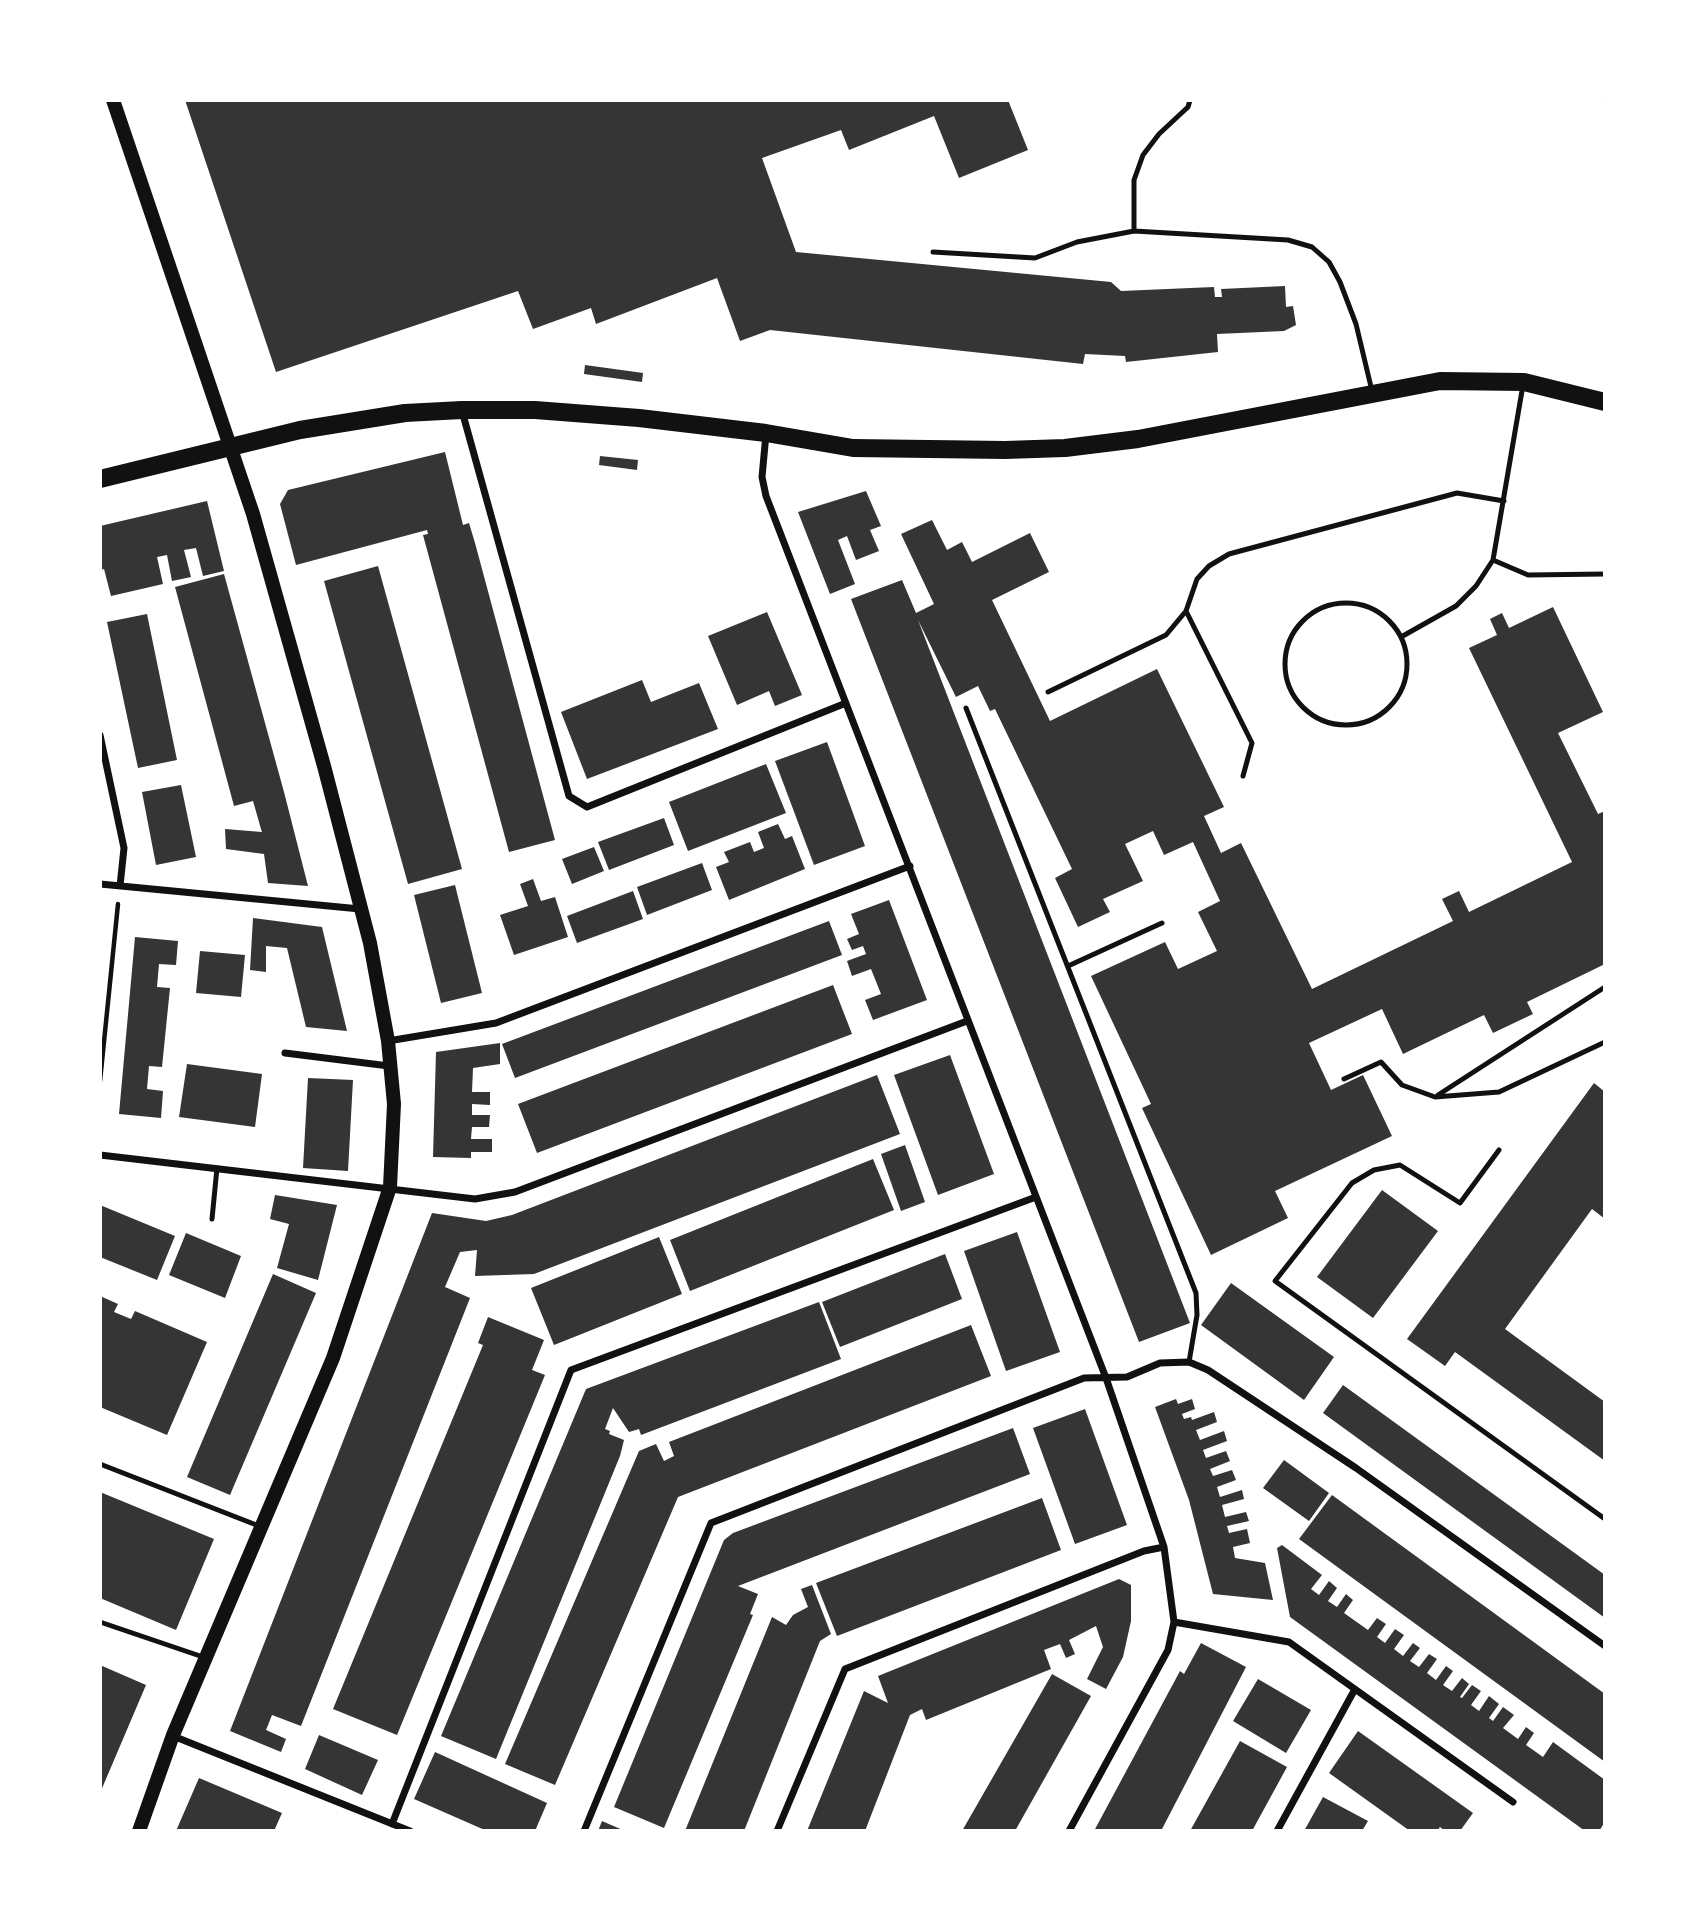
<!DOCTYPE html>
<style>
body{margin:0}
#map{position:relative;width:1705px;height:1931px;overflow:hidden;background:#fff;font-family:Arial,sans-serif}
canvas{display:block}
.frame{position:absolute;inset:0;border:102px solid #fff;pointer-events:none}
</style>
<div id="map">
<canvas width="1705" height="1931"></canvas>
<div class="frame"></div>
</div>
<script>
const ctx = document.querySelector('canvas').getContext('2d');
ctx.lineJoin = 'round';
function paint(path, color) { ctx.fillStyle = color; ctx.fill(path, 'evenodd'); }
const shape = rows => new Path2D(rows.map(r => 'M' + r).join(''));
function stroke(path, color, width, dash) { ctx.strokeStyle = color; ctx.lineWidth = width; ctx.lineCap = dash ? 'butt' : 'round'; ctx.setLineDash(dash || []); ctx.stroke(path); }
const building = shape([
 [185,100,1008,100,1028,150,959,178,934,116,849,150,841,130,762,158,796,252,1111,282,1121,291,1214,287,1215,297,1222,297,1221,289,1285,286,1286,307,1293,306,1296,325,1284,331,1217,334,1218,352,1126,362,1125,356,1085,354,1083,364,770,330,740,341,717,278,596,324,591,308,533,329,518,291,276,372],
 [585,365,643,373,642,382,584,374],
 [445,452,463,525,469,523,475,543,555,840,509,852,423,535,428,534,427,530,296,565,280,504,288,490],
 [600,456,638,460,637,470,599,465],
 [866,491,881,526,870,530,879,551,856,560,847,536,838,540,855,584,830,594,798,512],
 [207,501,224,571,203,576,196,548,184,550,191,577,172,581,167,555,157,557,163,584,111,596,104,569,100,570,100,526],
 [932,520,947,550,962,542,972,562,1030,533,1049,572,992,600,1050,721,1157,669,1224,807,1204,816,1221,853,1241,843,1312,989,1453,921,1442,899,1459,891,1469,912,1572,862,1469,648,1497,635,1490,619,1502,613,1509,628,1553,607,1603,712,1558,733,1598,814,1605,811,1605,964,1527,1002,1533,1014,1493,1033,1484,1015,1403,1054,1382,1009,1309,1043,1331,1090,1363,1075,1392,1136,1275,1191,1288,1218,1211,1255,1142,1108,1151,1104,1091,976,1165,942,1178,969,1217,951,1198,912,1220,901,1193,842,1164,855,1153,831,1125,844,1143,881,1103,899,1110,912,1078,927,1055,878,1072,869,995,709,990,711,978,686,956,697,918,620,1190,1323,1139,1342,851,599,902,580,916,613,934,604,901,534],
 [378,566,462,869,408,884,324,581],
 [224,574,284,792,308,886,268,883,264,854,226,849,225,829,262,832,261,829,253,801,234,806,175,587],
 [767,612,802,695,775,706,769,691,737,705,708,636],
 [147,614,177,760,138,768,107,622],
 [642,680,651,702,699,683,718,729,587,779,561,712],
 [827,742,865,846,814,865,775,761],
 [766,764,786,813,688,851,669,802],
 [181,785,196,857,156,865,142,792],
 [664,818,674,845,609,870,598,842],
 [778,824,785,839,792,836,805,869,729,900,716,867,729,862,724,852,750,842,754,852,764,848,758,832],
 [594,847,604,871,572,884,562,859],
 [702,863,712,890,647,915,637,887],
 [533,879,541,901,555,897,568,937,514,955,500,915,528,906,520,884],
 [455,885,482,993,441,1003,414,895],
 [633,891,643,919,577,943,567,916],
 [889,900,927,1000,873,1020,865,1000,881,994,871,969,852,976,847,961,866,954,863,946,852,950,847,939,859,934,851,914],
 [253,918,322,927,347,1031,306,1027,287,948,266,946,266,972,250,970],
 [829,921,842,955,515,1078,502,1044],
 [135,937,178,941,176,965,159,964,157,987,170,988,162,1067,149,1066,147,1089,163,1091,161,1118,119,1114],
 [200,951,245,955,241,997,196,993],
 [833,985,852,1034,537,1153,518,1104],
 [500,1043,500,1064,473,1068,472,1092,490,1092,490,1105,472,1104,472,1115,490,1115,489,1127,472,1127,471,1139,492,1139,492,1152,471,1152,471,1158,433,1157,436,1052],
 [950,1055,994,1174,938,1195,894,1075],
 [187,1064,262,1074,255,1127,179,1117],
 [877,1075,900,1134,534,1274,475,1276,477,1250,460,1252,445,1287,470,1298,301,1726,272,1715,266,1730,286,1739,281,1752,230,1731,432,1213,486,1221,512,1215],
 [308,1078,353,1080,348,1171,303,1168],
 [1594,1083,1605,1092,1605,1219,1592,1209,1505,1329,1605,1402,1605,1461,1455,1352,1445,1366,1407,1339],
 [905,1145,925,1202,901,1211,881,1154],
 [873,1159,894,1210,690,1291,670,1240],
 [1382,1190,1438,1231,1373,1318,1317,1277],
 [275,1195,337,1205,318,1280,277,1268,289,1224,270,1219],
 [100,1205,175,1236,157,1280,100,1257],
 [1017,1232,1060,1352,1006,1371,964,1251],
 [186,1233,241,1256,225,1298,169,1275],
 [659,1237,682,1294,554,1345,531,1288],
 [945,1254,962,1299,840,1347,822,1302],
 [273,1274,316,1293,230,1495,187,1477],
 [1231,1283,1334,1357,1304,1400,1201,1325],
 [100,1296,118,1304,114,1312,131,1319,135,1311,207,1342,167,1435,100,1407],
 [819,1302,841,1359,641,1435,639,1429,629,1432,613,1408,605,1429,610,1431,609,1434,624,1440,620,1456,496,1759,441,1736,586,1389],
 [488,1317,544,1340,532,1370,545,1375,397,1735,333,1709,483,1345,478,1343],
 [971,1325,991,1376,678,1497,555,1785,505,1764,639,1451,656,1444,664,1461,674,1456,669,1442],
 [1343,1385,1605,1575,1605,1618,1323,1413],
 [1176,1399,1178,1404,1192,1399,1195,1409,1182,1414,1184,1419,1191,1417,1192,1420,1214,1412,1217,1422,1196,1430,1200,1440,1224,1431,1227,1441,1203,1450,1206,1458,1226,1451,1230,1461,1210,1469,1213,1476,1232,1470,1236,1480,1217,1487,1220,1497,1242,1490,1244,1499,1222,1505,1225,1517,1246,1512,1249,1521,1227,1526,1229,1533,1247,1529,1250,1543,1233,1547,1235,1558,1265,1563,1273,1600,1213,1594,1189,1500,1155,1407],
 [1085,1409,1127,1525,1075,1544,1033,1428],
 [1013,1428,1030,1474,738,1586,758,1594,750,1614,753,1615,664,1828,614,1807,724,1540,733,1533],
 [1284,1460,1329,1493,1309,1521,1263,1488],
 [100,1492,214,1539,176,1630,100,1598],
 [1332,1495,1605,1694,1605,1762,1299,1539],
 [1042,1498,1061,1550,837,1636,816,1583],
 [1282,1545,1322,1575,1311,1589,1319,1595,1329,1581,1337,1588,1328,1601,1337,1607,1346,1594,1353,1600,1344,1613,1368,1630,1377,1618,1386,1624,1377,1637,1385,1643,1395,1629,1404,1635,1394,1649,1403,1656,1413,1643,1420,1648,1410,1661,1419,1667,1429,1654,1437,1659,1427,1673,1436,1680,1446,1666,1453,1671,1443,1685,1452,1691,1462,1678,1469,1684,1460,1697,1462,1698,1472,1685,1481,1691,1471,1705,1479,1711,1489,1696,1499,1704,1489,1718,1493,1721,1503,1707,1514,1715,1503,1728,1518,1739,1526,1727,1534,1733,1526,1745,1543,1757,1553,1742,1605,1780,1605,1822,1599,1831,1585,1831,1290,1617,1277,1548],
 [1119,1579,1131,1585,1131,1621,1123,1657,1106,1689,1087,1679,1103,1647,1096,1626,1069,1640,1075,1654,1066,1658,1060,1644,1044,1650,1051,1669,926,1720,922,1709,910,1715,865,1831,807,1831,864,1691,888,1703,878,1676],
 [812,1585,831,1634,820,1641,744,1831,685,1831,772,1617,786,1625,793,1615,808,1607,801,1589],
 [1201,1643,1246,1667,1161,1831,1094,1831,1180,1671,1184,1674],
 [100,1665,146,1685,100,1793],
 [1052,1674,1091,1696,1051,1767,1015,1831,962,1831],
 [1258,1679,1311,1710,1286,1753,1233,1721],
 [1358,1731,1473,1813,1460,1831,1445,1831,1440,1827,1437,1831,1410,1831,1329,1773],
 [319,1735,378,1760,362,1795,305,1769],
 [1240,1741,1287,1767,1252,1831,1190,1831],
 [435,1752,547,1803,535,1831,487,1831,414,1799],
 [199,1778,282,1813,274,1831,176,1831],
 [1323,1797,1368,1821,1362,1831,1304,1831],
 [602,1821,625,1831,598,1831]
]);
const path = shape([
 [100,1081,118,904]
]);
const service = shape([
 [1604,100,1605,100],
 [1134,231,1134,180,1143,155,1159,134,1188,107,1190,100],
 [933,252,1035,258,1077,242,1134,231,1288,240,1312,247,1329,262,1340,282,1356,324,1372,391],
 [1493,560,1528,575,1605,574],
 '1285 664a61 61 0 1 1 122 0a61 61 0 1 1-122 0Z',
 [1186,611,1252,743,1243,776],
 [1401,637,1456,606,1476,586,1493,560,1523,385],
 [1048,692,1166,635,1186,611,1197,579,1209,566,1229,554,1457,493,1504,501],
 [966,708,1196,1293,1197,1315,1189,1362],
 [1068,966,1162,923],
 [1344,1079,1381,1062,1402,1085,1435,1097,1499,1092,1605,1042],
 [1438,1095,1605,987],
 [1499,1150,1460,1203,1400,1165,1374,1170,1352,1183,1275,1281,1605,1519],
 [212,1219,217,1168],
 [100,1464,259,1526],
 [100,1622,206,1658]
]);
const minor = shape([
 [462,411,569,796,587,807,846,703],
 [766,434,762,477,766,496,1106,1378,1164,1547,1174,1622,1168,1650,1069,1831],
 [100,735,124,848,120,886],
 [100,884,360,909],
 [388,1041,496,1023,910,866],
 [285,1053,389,1066],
 [100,1155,475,1199,515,1192,967,1021],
 [1174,1622,1289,1642,1513,1802],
 [173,1736,410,1831],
 [392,1824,571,1370,1036,1197],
 [584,1831,711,1523,1084,1378,1127,1377,1160,1363,1189,1362,1208,1370,1356,1468,1605,1646],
 [777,1831,845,1669,1144,1551,1164,1547],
 [1277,1831,1355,1689]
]);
const secondary = shape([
 [113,100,253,514,324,766,370,943,388,1041,394,1104,390,1187,333,1358,173,1735,139,1831]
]);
const primary = shape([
 [100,479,300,430,405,413,462,410,535,410,639,418,766,433,853,448,1005,450,1065,448,1138,439,1440,381,1524,382,1605,402]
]);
paint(building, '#353535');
stroke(path, '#111', 4.5);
stroke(service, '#111', 5);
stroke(minor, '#111', 7);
stroke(secondary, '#111', 14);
stroke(primary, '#111', 18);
</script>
